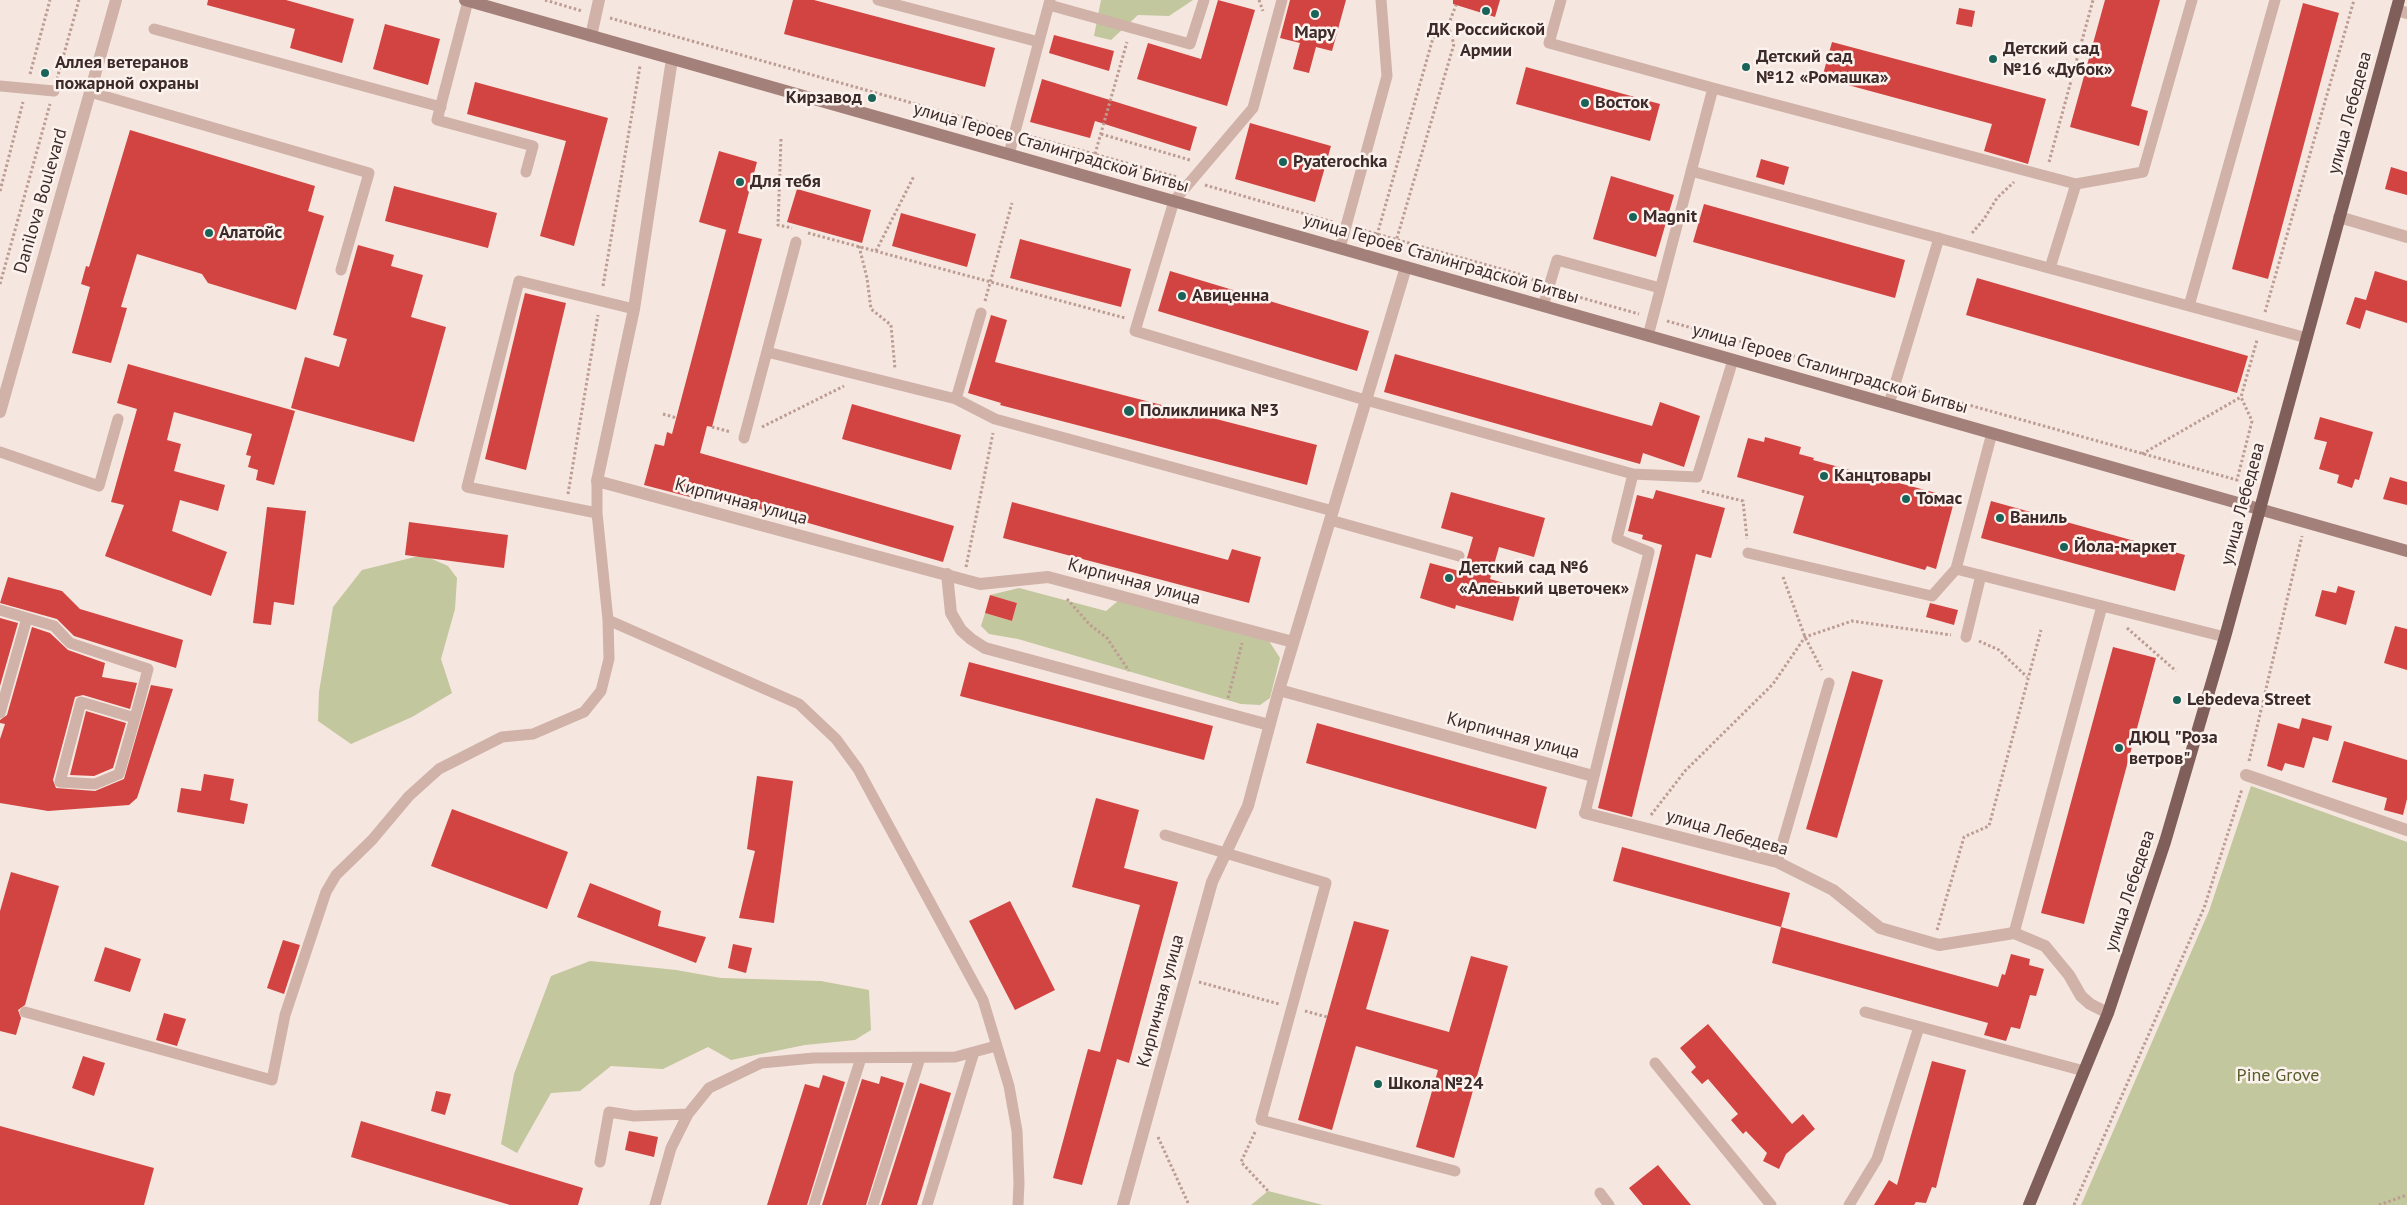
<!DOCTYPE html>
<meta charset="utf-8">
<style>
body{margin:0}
canvas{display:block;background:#f5e6df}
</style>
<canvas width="2407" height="1205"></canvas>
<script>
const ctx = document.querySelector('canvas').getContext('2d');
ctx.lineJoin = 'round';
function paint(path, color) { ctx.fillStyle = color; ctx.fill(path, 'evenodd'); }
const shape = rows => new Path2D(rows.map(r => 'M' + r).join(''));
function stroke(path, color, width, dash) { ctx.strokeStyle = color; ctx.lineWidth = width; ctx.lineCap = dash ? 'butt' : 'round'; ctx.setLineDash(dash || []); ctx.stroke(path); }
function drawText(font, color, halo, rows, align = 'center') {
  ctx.font = font + ' "PT Sans",sans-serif'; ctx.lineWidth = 5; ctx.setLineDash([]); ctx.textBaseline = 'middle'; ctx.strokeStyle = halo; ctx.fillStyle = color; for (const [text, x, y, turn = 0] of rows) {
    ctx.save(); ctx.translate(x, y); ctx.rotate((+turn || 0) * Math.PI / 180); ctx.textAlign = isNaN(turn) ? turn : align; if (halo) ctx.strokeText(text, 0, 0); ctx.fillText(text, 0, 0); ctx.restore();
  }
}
const green = shape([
 [1101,0,1193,0,1169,16,1138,15,1111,40,1094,36],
 [423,555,448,566,457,578,455,609,441,659,452,693,412,717,351,744,318,721,319,692,333,607,362,570],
 [1019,588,1106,611,1118,601,1269,641,1280,658,1270,698,1260,705,1241,704,1018,639,989,634,981,626,985,613,1012,621,1017,603,990,595],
 [2251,786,2407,842,2407,1205,2081,1205,2209,911],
 [590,961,676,970,721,978,821,981,869,990,871,1030,855,1040,805,1045,731,1060,708,1047,663,1069,611,1066,580,1091,551,1093,517,1153,501,1144,514,1074,551,976],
 [1268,1191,1323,1205,1251,1205]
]);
const building = shape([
 [208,0,286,0,354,19,342,63,290,48,295,29,207,5],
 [793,0,814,0,995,48,985,87,784,34],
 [1218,0,1255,10,1227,106,1137,79,1148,43,1201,59],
 [1290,0,1346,0,1332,51,1316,47,1309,73,1293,69,1300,43,1280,38],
 [1453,0,1500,0,1495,17,1453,4],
 [2105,0,2160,0,2131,106,2148,111,2139,146,2070,127],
 [2303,3,2339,13,2268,279,2232,269],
 [1959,8,1975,11,1972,27,1956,24],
 [385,24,440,39,428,85,373,69],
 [1054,35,1114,51,1109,71,1049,53],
 [1832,42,2046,99,2028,164,1984,151,1992,124,1822,78],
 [1526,67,1660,104,1650,141,1516,104],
 [1042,79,1197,127,1190,151,1095,121,1090,138,1030,122],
 [475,82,608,118,574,246,540,236,566,141,467,114],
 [1250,123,1331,146,1315,202,1235,179],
 [130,130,315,186,308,211,324,216,296,310,208,283,202,274,137,254,121,307,127,308,111,363,72,353,90,287,81,284,86,266,89,267],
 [719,151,757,162,738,233,762,239,712,427,707,426,700,453,954,526,943,562,691,489,690,497,644,485,655,444,664,446,667,432,672,434,726,230,730,231,699,222],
 [1761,159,1789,167,1784,185,1756,177],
 [2391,167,2407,172,2407,195,2385,189],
 [1611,176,1674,195,1656,257,1593,239],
 [394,186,497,213,488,248,385,221],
 [797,189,871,210,862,243,787,222],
 [1704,204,1905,260,1895,298,1693,242],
 [901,213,976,234,967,267,892,246],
 [1020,239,1131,269,1121,307,1010,278],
 [358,245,394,255,391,266,423,275,411,317,446,327,414,442,291,408,305,357,339,367,347,339,333,335],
 [1170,271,1369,331,1357,371,1158,311],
 [2375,271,2407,281,2407,323,2366,310,2360,329,2346,324,2355,297,2366,300],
 [1977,278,2248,356,2237,393,1966,315],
 [525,293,566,303,526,470,485,459],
 [991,315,1007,320,995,362,1317,445,1307,485,1000,405,1001,403,968,393],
 [1395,354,1652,426,1660,402,1700,416,1684,467,1643,453,1640,464,1384,392],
 [128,364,295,411,274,485,256,480,258,470,248,467,251,456,246,455,252,434,174,412,167,440,181,444,174,471,225,485,218,511,180,500,172,531,227,552,211,596,105,556,124,505,111,502,137,409,117,403],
 [852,404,961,435,951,470,842,439],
 [2320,417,2373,432,2359,480,2355,479,2352,488,2337,483,2339,475,2319,469,2327,442,2314,439],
 [1765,437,1801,447,1799,454,1814,458,1813,460,1955,498,1936,569,1927,566,1925,570,1793,533,1804,496,1737,477,1748,438,1764,442],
 [2390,477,2407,482,2407,505,2383,499],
 [1656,490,1725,508,1711,558,1696,554,1632,817,1598,808,1662,545,1642,539,1643,535,1628,531,1637,495,1653,499],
 [1451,492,1545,518,1534,557,1499,547,1490,579,1522,588,1513,621,1456,605,1455,609,1420,598,1430,563,1463,572,1473,537,1441,528],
 [1991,501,2185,555,2175,591,1981,538],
 [1012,502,1228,560,1232,549,1261,557,1249,603,1003,538],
 [267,507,306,511,294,605,274,602,271,625,253,623],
 [409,522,508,535,504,568,405,555],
 [8,577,62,591,80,609,183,640,176,668,74,636,57,619,0,603],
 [2338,586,2355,591,2346,625,2315,616,2322,590,2336,593],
 [990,595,1017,603,1012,621,985,613],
 [1930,603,1958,610,1954,625,1926,617],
 [0,618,18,623,0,686],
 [2395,626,2407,629,2407,670,2384,663],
 [32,627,50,633,68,650,105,663,102,677,137,683,130,709,83,695,75,697,53,780,56,788,95,791,124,779,151,685,173,689,137,798,129,805,48,811,0,803,0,739,5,724,0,723,0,720,7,715],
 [2113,647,2156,658,2084,924,2041,913],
 [969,662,1213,726,1204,760,960,696],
 [1852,671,1883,680,1837,838,1806,829],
 [86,711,126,723,113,768,94,776,70,775],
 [2302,718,2332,726,2328,741,2313,737,2304,768,2285,763,2282,771,2267,766,2278,723,2299,729],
 [1317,723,1547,787,1536,829,1306,763],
 [2344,741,2407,760,2407,799,2403,815,2384,810,2387,798,2332,782],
 [204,774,234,779,230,800,248,804,244,824,177,812,181,788,201,791],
 [757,776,793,781,774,923,739,918,755,851,747,849],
 [1096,798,1139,810,1124,868,1178,882,1129,1063,1117,1059,1082,1185,1053,1178,1088,1049,1100,1052,1140,905,1072,887],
 [452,809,568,852,547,909,431,866],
 [1622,847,1790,893,1781,927,1613,881],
 [11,872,59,886,25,1005,18,1010,21,1018,16,1035,0,1031,0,911],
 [590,883,661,911,658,926,706,937,696,963,577,917],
 [1010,901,1055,990,1015,1010,969,921],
 [1354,921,1389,930,1366,1009,1449,1032,1471,956,1508,966,1454,1158,1416,1147,1438,1070,1356,1046,1332,1130,1298,1120],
 [1781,927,1998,987,2002,974,2005,975,2011,954,2030,959,2029,965,2044,969,2036,996,2030,995,2020,1029,2011,1027,2006,1041,1984,1035,1988,1023,1772,963],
 [283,940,300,945,284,994,267,988],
 [733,944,752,948,746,973,728,968],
 [105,947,141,959,130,992,94,981],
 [164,1013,186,1019,177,1046,156,1040],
 [1708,1024,1792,1124,1803,1114,1815,1129,1786,1154,1779,1169,1763,1161,1767,1153,1746,1131,1743,1134,1731,1120,1738,1114,1708,1079,1702,1084,1691,1072,1696,1067,1680,1048],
 [83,1056,105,1063,94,1096,72,1088],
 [1932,1061,1966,1070,1936,1188,1932,1187,1926,1203,1916,1202,1914,1205,1874,1205,1889,1180,1897,1185],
 [823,1075,845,1082,807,1205,767,1205,805,1084,819,1088],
 [881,1076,904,1083,866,1205,822,1205,862,1079,879,1084],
 [920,1083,951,1093,917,1205,881,1205],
 [436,1091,451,1094,445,1115,431,1111],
 [361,1121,583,1188,578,1205,510,1205,351,1157],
 [0,1126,154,1168,144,1205,0,1205],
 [629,1131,658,1137,654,1157,625,1150],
 [1658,1165,1691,1205,1643,1205,1629,1188]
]);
const path = shape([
 [545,0,582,11],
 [1259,0,1263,11],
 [610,18,1001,128],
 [30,74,50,0],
 [57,79,79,0],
 [1101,134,1190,160],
 [1029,136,1177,177],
 [781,139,778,225,792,228],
 [1095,154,1127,42],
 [2049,162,2093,0],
 [1205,185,1333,222],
 [0,191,23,102],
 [1359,229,1526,276,1537,282],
 [808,233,1125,318],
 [1972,233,1984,219,1997,198,2014,182],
 [1377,235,1433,38,1448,26,1456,5],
 [859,246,867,278,871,309,891,325,895,369],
 [1394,248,1454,44,1448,26],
 [876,251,914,176],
 [0,284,50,104],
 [603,286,640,66],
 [1561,292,1639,314],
 [985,301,1012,203],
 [2265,312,2354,0],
 [1667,321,1883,381],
 [1908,388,2237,480,2252,421,2241,397,2257,340],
 [663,414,677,418],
 [712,427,731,432],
 [762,427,844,386],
 [2142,454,2241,397],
 [1702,491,1743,501,1747,539],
 [568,494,598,315],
 [966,567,993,433],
 [1783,577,1805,637,1822,670],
 [1067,599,1090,625,1107,638,1129,671],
 [2127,628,2176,671],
 [1979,641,1999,650,2027,677],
 [1228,698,1242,643],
 [2249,761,2302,536],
 [1651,815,1685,771,1773,684,1805,637,1852,621,1951,635],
 [1937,930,1964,837,1989,826,2041,630],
 [1199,982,1279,1004],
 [1305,1011,1327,1017],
 [1255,1132,1241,1162,1268,1191],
 [1158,1137,1189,1205],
 [2074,1205,2204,908,2242,789],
 [2379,1205,2407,1195]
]);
const lane = shape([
 [878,0,1039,42],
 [1282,0,1253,108,1174,201,1135,331,1355,397,1633,474],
 [1561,0,1549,43,1713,88,1648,336],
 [468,1,437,120,533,146,526,172],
 [1049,5,1190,44,1204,0],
 [154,29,441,107],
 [0,86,54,91],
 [1713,88,2076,184,2143,172,2192,0],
 [90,92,369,173,341,270],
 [1009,154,1050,0],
 [1691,171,2307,338],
 [1340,248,1387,76,1381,0],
 [2050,268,2076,184],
 [1543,306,1557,260,1660,288],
 [2189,306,2275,0],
 [767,352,956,399,995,419,1333,511],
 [956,399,981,313],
 [1889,404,1939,238],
 [744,438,796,242],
 [0,452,99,486,118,419],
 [597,513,467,487,519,281,634,309],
 [1330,520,1459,556],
 [1748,553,1932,596,1956,569,1992,433],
 [1956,569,2225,637],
 [0,610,27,618,0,713],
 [27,618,54,626,70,643,148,669,135,718,119,774,95,784,60,782,81,702,135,718],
 [608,620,799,704,836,739,858,769,983,1000,1009,1086,1017,1131,1019,1183,1018,1205],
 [1966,637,1981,575],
 [1585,813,1649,552,1617,539,1633,474,1697,477,1733,360],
 [1165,835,1326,883,1261,1120,1455,1171],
 [1777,862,1829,683],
 [2014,933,2102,606],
 [25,1012,272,1080,285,1015,326,892,336,875,372,840,409,796,439,769,502,737,533,734,584,712,601,691,609,659,608,620,597,513,597,481],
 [1865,1012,2084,1071],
 [1655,1063,1771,1205],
 [600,1162,609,1112,634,1116,688,1114,709,1088,761,1063,814,1058,955,1057,996,1046],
 [1600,1193,1609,1205],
 [655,1205,671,1148,688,1114],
 [814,1205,861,1058],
 [873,1205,920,1058],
 [927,1205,974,1052],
 [1849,1205,1877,1159,1919,1027]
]);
const street = shape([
 [2396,10,2407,13],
 [591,36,599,0],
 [672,59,634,309,597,481,980,584,1048,577,1293,642],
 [2339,217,2407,237],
 [0,412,116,0],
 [947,574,951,613,961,630,971,639,985,648,1269,725],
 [1279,690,1593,776],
 [2246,775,2407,830],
 [1585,813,1777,862,1833,890,1880,928,1939,945,2014,933,2045,946,2069,975,2081,996,2090,1004,2108,1013],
 [1123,1205,1212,882,1248,806,1279,690,1406,267]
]);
const secondary = shape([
 [465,0,2407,551]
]);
const primary = shape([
 [2029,1205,2108,1013,2165,842,2225,637,2399,0]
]);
const markers = [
 [1486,11,5,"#1a6358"],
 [1315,14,5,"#1a6358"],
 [1993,59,5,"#1a6358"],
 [1746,67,5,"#1a6358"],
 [45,73,5,"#1a6358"],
 [872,98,5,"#1a6358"],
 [1585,103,5,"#1a6358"],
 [1283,162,5,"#1a6358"],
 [740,182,5,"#1a6358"],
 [1633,217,5,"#1a6358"],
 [209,233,5,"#1a6358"],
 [1182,296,5,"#1a6358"],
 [1129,411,6,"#1a6358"],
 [1824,476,5,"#1a6358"],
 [1906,499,5,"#1a6358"],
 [2000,518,5,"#1a6358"],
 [2064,547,5,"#1a6358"],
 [1449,578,5,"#1a6358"],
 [2177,700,5,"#1a6358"],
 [2119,748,5,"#1a6358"],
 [1378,1084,5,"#1a6358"]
];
const poiNames = [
 ["ДК Российской",1486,30,"center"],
 ["Армии",1486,51,"center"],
 ["Мару",1315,33,"center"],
 ["Детский сад",2003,49],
 ["№16 «Дубок»",2003,70],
 ["Детский сад",1756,57],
 ["№12 «Ромашка»",1756,78],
 ["Аллея ветеранов",55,63],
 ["пожарной охраны",55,84],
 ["Кирзавод",862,98,"right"],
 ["Восток",1595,103],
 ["Pyaterochka",1293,162],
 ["Для тебя",750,182],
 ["Magnit",1643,217],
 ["Алатойс",219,233],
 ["Авиценна",1192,296],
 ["Поликлиника №3",1140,411],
 ["Канцтовары",1834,476],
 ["Томас",1916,499],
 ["Ваниль",2010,518],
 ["Йола-маркет",2074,547],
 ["Детский сад №6",1459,568],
 ["«Аленький цветочек»",1459,589],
 ["Lebedeva Street",2187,700],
 ["ДЮЦ \"Роза",2129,738],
 ["ветров\"",2129,759],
 ["Школа №24",1388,1084]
];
const streetNames = [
 ["улица Лебедева",2350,113,-75],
 ["улица Героев Сталинградской Битвы",1051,148,16],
 ["Danilova Boulevard",41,201,-74],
 ["улица Героев Сталинградской Битвы",1441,259,16],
 ["улица Героев Сталинградской Битвы",1830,369,16],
 ["Кирпичная улица",741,502,15],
 ["улица Лебедева",2243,504,-75],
 ["Кирпичная улица",1134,582,15],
 ["Кирпичная улица",1513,736,15],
 ["улица Лебедева",1727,833,16],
 ["улица Лебедева",2130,891,-72],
 ["Кирпичная улица",1161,1001,-75]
];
const parkNames = [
 ["Pine Grove",2278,1076]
];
paint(green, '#c2c79d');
paint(building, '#d24441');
stroke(path, '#bc9c93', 3, [2.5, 2.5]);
stroke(lane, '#d0b2a9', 11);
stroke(street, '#d0b2a9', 12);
stroke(secondary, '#a4807a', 12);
stroke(primary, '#805e59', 12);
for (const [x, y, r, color] of markers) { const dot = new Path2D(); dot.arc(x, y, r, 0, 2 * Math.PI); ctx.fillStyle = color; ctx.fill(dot); stroke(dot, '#fcf2ed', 2); }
drawText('bold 18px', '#3c2b2a', '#fcf2ed', poiNames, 'left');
drawText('18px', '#3c2b2a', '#fcf2ed', streetNames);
drawText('18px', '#565d2a', '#fcf2ed', parkNames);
</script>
